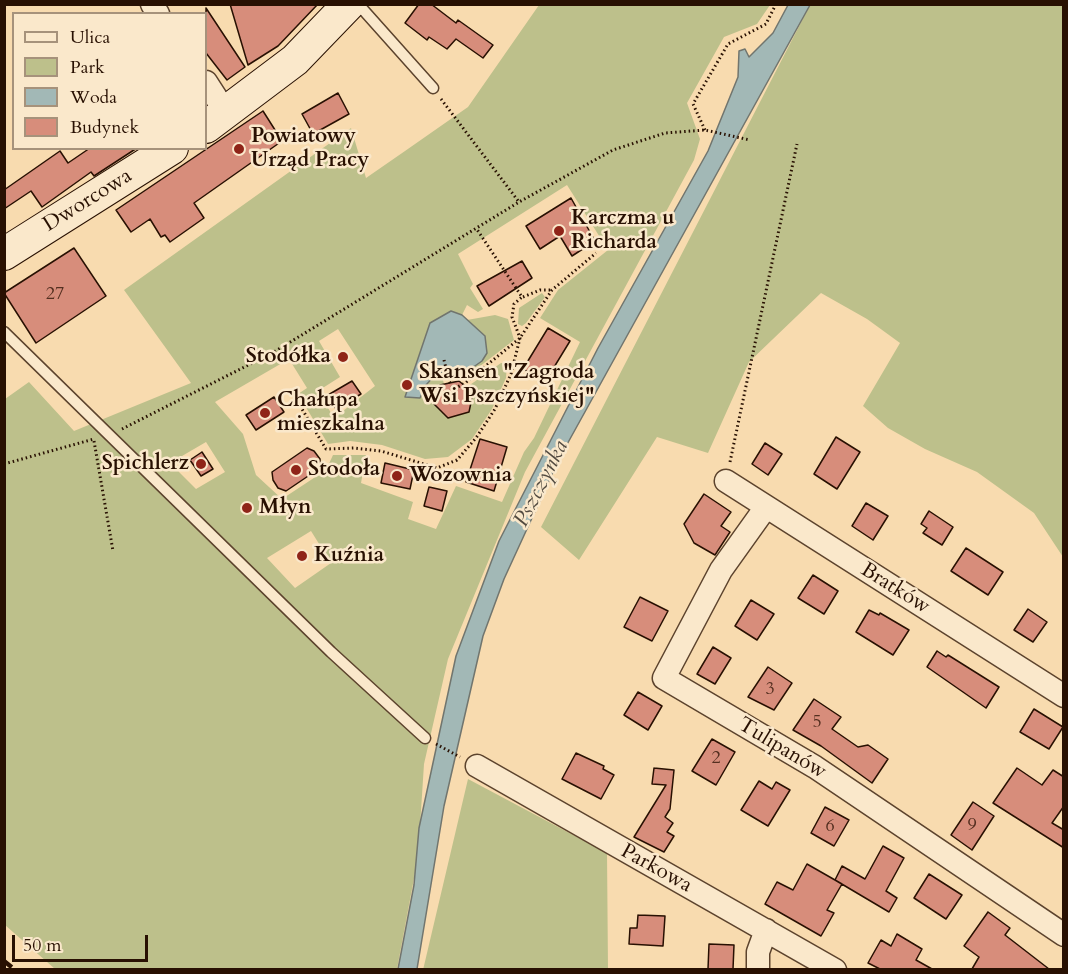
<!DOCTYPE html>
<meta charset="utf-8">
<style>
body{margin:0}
#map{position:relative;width:1068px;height:974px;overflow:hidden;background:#f8dbaf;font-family:Cardo,serif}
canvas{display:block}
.frame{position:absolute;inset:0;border:6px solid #281002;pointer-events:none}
.legend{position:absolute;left:12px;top:12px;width:195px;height:138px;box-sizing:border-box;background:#fae8cb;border:2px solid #a6927b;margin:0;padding:8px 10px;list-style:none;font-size:18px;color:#281002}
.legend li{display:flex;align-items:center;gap:12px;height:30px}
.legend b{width:30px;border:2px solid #a6927b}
.scale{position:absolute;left:12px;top:935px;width:136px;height:27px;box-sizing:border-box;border:3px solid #281002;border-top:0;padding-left:8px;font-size:18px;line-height:21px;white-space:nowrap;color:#281002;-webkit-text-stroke:4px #fae8cb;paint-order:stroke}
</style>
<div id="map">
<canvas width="1068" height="974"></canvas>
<div class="frame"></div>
<ul class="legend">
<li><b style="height:8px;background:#fae8cb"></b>Ulica</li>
<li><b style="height:16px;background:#bdc08b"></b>Park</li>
<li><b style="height:16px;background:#a2b8b6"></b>Woda</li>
<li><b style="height:16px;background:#d78d7b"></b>Budynek</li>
</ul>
<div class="scale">50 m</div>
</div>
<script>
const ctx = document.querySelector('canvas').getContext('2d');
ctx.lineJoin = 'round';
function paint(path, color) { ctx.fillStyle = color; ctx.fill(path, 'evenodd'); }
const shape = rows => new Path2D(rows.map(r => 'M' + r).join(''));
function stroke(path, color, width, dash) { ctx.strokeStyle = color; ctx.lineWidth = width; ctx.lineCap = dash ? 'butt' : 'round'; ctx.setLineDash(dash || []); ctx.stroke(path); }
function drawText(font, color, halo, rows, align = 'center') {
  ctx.font = font + ' Cardo,serif'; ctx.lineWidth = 5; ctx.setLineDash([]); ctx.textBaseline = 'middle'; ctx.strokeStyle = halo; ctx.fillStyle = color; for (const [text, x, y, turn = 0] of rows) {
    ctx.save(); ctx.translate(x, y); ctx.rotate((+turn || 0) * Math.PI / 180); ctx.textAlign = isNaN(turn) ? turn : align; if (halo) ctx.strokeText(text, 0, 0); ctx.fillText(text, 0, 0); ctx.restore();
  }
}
const green = shape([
 [539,5,770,5,757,24,724,37,687,103,700,139,694,160,525,472,448,659,424,764,418,857,397,969,55,969,5,925,5,399,29,382,74,431,191,383,124,290,351,128,366,178,405,151,468,107],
 [567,185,608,250,558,290,540,318,580,342,534,438,524,452,502,502,456,486,436,529,408,519,413,502,361,483,366,455,333,455,326,470,282,499,256,475,243,434,215,402,289,359,307,388,298,394,328,444,350,441,382,445,425,459,448,457,472,439,492,409,506,378,507,363,501,363,467,387,473,393,467,412,448,418,433,403,440,385,444,384,441,372,426,385,420,398,406,397,430,323,451,311,462,315,467,305,478,312,483,309,470,288,473,284,458,254],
 [338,329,375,386,334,418,318,391,340,377,319,341],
 [206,442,225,472,196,489,170,463],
 [311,531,331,563,295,588,267,558],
 [810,5,1063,5,1063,557,1034,513,977,472,925,449,888,428,863,406,900,343,867,319,821,293,749,362,708,453,657,437,579,560,541,527],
 [542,293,545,297,526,323,522,326,518,324,519,308],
 [495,315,508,319,514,340,462,380,455,379,452,371,472,368,485,336,467,320],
 [468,779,607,853,608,969,423,970]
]);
const water = shape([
 [788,5,810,5,560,457,504,579,483,636,444,806,417,969,398,969,414,885,419,828,456,656,499,541,598,348,708,151,738,77,739,51,745,49,749,57,773,33,788,5],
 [451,311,462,315,485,336,487,353,482,361,472,368,437,373,426,385,420,398,405,397,430,323,451,311]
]);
const building = shape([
 [230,4,318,4,278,46,248,65,230,4],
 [419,4,431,4,456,23,458,20,493,45,483,58,456,39,447,49,429,37,427,40,405,23,419,4],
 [206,8,245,67,227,80,206,53,206,8],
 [338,93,349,114,313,134,302,114,338,93],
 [263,111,282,141,194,203,204,218,170,242,165,235,161,237,150,219,131,232,116,210,263,111],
 [90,148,137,148,94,176,91,172,42,207,31,191,4,209,4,190,60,151,68,163,90,148],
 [571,198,595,241,572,256,560,236,540,249,526,226,571,198],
 [74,248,106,296,36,343,4,293,74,248],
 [522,261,532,278,489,306,477,286,522,261],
 [548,328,570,341,545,382,523,369,548,328],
 [352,381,361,394,336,409,328,395,352,381],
 [459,381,473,393,469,412,448,418,433,403,440,385,459,381],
 [274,397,284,412,256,430,246,415,274,397],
 [836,437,860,452,837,489,814,474,836,437],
 [480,439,507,447,494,491,466,482,480,439],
 [765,443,782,454,768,475,752,464,765,443],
 [307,448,314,451,320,459,320,468,286,491,278,488,273,480,272,472,307,448],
 [202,452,213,469,201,476,190,460,202,452],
 [385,463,414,470,410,489,381,483,385,463],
 [429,487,447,491,442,511,424,506,429,487],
 [704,494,731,512,721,526,730,532,715,555,694,543,684,524,704,494],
 [866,503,888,516,873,540,852,526,866,503],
 [929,511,953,527,942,545,923,533,927,528,921,524,929,511],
 [966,548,1003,572,988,595,951,571,966,548],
 [813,575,838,591,824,614,798,598,813,575],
 [640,597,668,611,652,641,624,627,640,597],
 [751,600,774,614,757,640,735,626,751,600],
 [1028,609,1047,622,1033,642,1014,630,1028,609],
 [869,610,879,615,880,613,909,630,893,655,856,632,869,610],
 [713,647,731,658,715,684,697,674,713,647],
 [937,651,946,657,948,655,999,687,986,708,927,667,937,651],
 [768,667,792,683,774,710,748,697,768,667],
 [638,692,662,706,648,730,624,715,638,692],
 [814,699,841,717,832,729,858,747,868,745,888,759,872,783,821,746,793,730,814,699],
 [1034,709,1063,727,1049,749,1020,732,1034,709],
 [712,739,735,752,716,785,692,771,712,739],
 [576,753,604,766,603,769,614,775,601,799,562,779,576,753],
 [654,768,674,770,670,809,665,817,673,823,667,832,674,836,664,852,634,837,666,785,652,784,654,768],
 [1017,768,1042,785,1053,770,1064,777,1064,806,1052,823,1064,830,1064,848,993,803,1017,768],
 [759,781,772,789,776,782,790,790,768,826,741,810,759,781],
 [973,802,994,816,972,850,951,835,973,802],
 [825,807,849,820,834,846,811,833,825,807],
 [883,846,904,858,886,891,897,898,889,912,835,880,842,866,865,879,883,846],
 [807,864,842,884,827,910,834,913,821,936,765,904,777,882,793,890,807,864],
 [929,874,962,895,946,919,914,898,929,874],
 [988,912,1010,928,1005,935,1049,969,972,969,979,957,964,946,988,912],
 [638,915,665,916,663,946,629,944,630,928,637,928,638,915],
 [897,934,922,949,916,960,932,969,880,969,868,963,881,940,891,946,897,934],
 [709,944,734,945,733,969,708,969,709,944]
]);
const path = shape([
 [441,99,519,202],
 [705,130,693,104,728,44,766,24,776,4],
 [523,297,540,290,552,290],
 [444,360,449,381,454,389,465,383,520,338,552,290,596,253],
 [293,394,326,449,354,448,381,451,437,468,457,460,476,438,495,409,511,374,520,338,512,317,514,304,522,297,476,228],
 [122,429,274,352,519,202,613,150,665,133,705,130,750,140],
 [94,441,113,551],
 [730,462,797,144],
 [4,464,94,439],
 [436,744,460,757]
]);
const lane = shape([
 [358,4,433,88],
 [4,332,331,652,425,738]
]);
const street = shape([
 [152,4,158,14],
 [206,82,226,113],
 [726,481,1064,696],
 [766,507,721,570,664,678,815,767,1064,935],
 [477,766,835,970],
 [758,970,758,952,766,930]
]);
const secondary = shape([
 [206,127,295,60,349,4],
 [4,254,172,148]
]);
const rail = shape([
 [4,961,15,970]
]);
const markers = [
 [239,149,6,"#8f2418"],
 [559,231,6,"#8f2418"],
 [343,357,6,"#8f2418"],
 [407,385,6,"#8f2418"],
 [265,413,6,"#8f2418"],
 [201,464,6,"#8f2418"],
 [296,470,6,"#8f2418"],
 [397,476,6,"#8f2418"],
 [247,508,6,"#8f2418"],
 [302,556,6,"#8f2418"]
];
const numberNames = [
 ["27",55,295],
 ["3",770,690],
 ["5",817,723],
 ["2",716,759],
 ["9",972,826],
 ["6",830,827]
];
const poiNames = [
 ["Powiatowy",251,137],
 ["Urząd Pracy",251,161],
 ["Karczma u",571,219],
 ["Richarda",571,243],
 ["Stodółka",331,357,"right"],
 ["Skansen \"Zagroda",419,373],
 ["Wsi Pszczyńskiej\"",419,397],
 ["Chałupa",277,401],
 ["mieszkalna",277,425],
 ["Spichlerz",189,464,"right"],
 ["Stodoła",308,470],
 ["Wozownia",409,476],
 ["Młyn",259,508],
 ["Kuźnia",314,556]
];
const streetNames = [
 ["Dworcowa",88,201,-32],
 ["Bratków",895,589,32],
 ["Tulipanów",782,749,31],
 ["Parkowa",656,869,29]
];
const waterNames = [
 ["Pszczynka",542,484,-63]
];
paint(green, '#bdc08b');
paint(water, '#a2b8b6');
stroke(water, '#71756e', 1.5);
paint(building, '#d78d7b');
stroke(building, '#281002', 1.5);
stroke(lane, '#5c432d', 13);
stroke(street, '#5c432d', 25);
stroke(secondary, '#281002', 34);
stroke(path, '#281002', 3, [1.5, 3]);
stroke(lane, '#fae8cb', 10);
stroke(street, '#fae8cb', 22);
stroke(secondary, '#fae8cb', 32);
stroke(rail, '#281002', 4.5, [10, 10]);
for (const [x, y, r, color] of markers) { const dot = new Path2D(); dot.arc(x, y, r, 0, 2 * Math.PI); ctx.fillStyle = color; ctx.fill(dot); stroke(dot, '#fae8cb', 2); }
drawText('18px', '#542f20', null, numberNames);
drawText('bold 21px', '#281002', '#fae8cb', poiNames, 'left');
drawText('21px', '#281002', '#fae8cb', streetNames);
drawText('italic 22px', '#534b41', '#fae8cb', waterNames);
</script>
